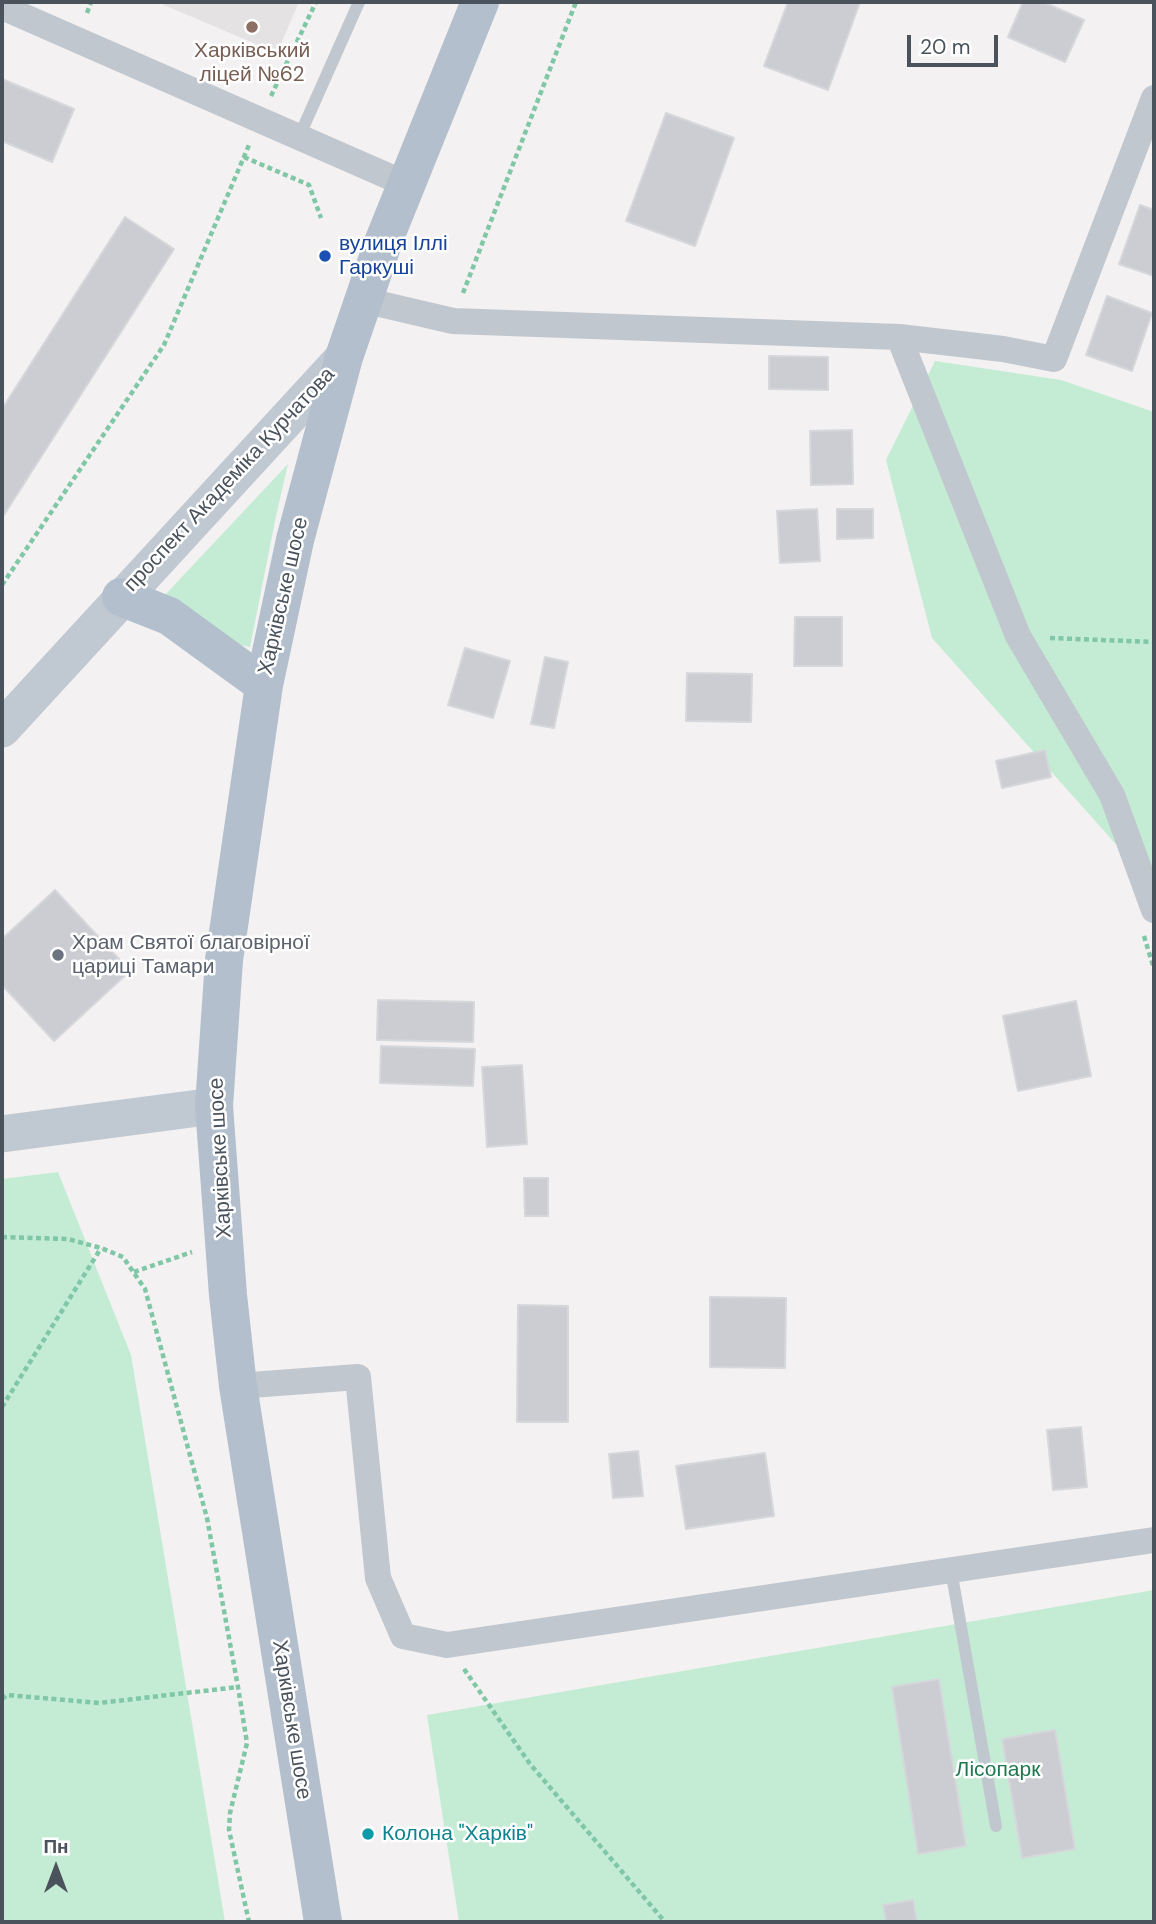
<!DOCTYPE html>
<meta charset="utf-8">
<style>
body{margin:0}
#map{position:relative;width:1156px;height:1924px;overflow:hidden;background:#f3f1f1;font-family:"DM Sans",sans-serif}
canvas{display:block}
.frame{position:absolute;inset:0;border:4px solid #4a535c;pointer-events:none}
.north{position:absolute;left:21px;top:1833px;width:70px;height:70px;-webkit-text-stroke:5px #fff;paint-order:stroke;rotate:0deg;font-size:19px;font-weight:700;line-height:28px;text-align:center;color:#4a535c}
.north::after{content:'';display:block;margin:auto;width:24px;height:32px;background:#4a535c;clip-path:polygon(50% 0,100% 100%,50% 72%,0 100%)}
.scale{position:absolute;left:907px;top:35px;width:91px;height:32px;box-sizing:border-box;border:4px solid #4a535c;border-top:0;padding-left:9px;font-size:21px;line-height:24px;white-space:nowrap;color:#4a535c;-webkit-text-stroke:5px #fff;paint-order:stroke}
</style>
<div id="map">
<canvas width="1156" height="1924"></canvas>
<div class="frame"></div>
<div class="north">Пн</div>
<div class="scale">20 m</div>
</div>
<script>
const ctx = document.querySelector('canvas').getContext('2d');
ctx.lineJoin = 'round';
function paint(path, color) { ctx.fillStyle = color; ctx.fill(path, 'evenodd'); }
const shape = rows => new Path2D(rows.map(r => 'M' + r).join(''));
function stroke(path, color, width, dash) { ctx.strokeStyle = color; ctx.lineWidth = width; ctx.lineCap = dash ? 'butt' : 'round'; ctx.setLineDash(dash || []); ctx.stroke(path); }
function drawText(font, color, halo, rows, align = 'center') {
  ctx.font = font + ' "DM Sans",sans-serif'; ctx.lineWidth = 5; ctx.setLineDash([]); ctx.textBaseline = 'middle'; ctx.strokeStyle = halo; ctx.fillStyle = color; for (const [text, x, y, turn = 0] of rows) {
    ctx.save(); ctx.translate(x, y); ctx.rotate((+turn || 0) * Math.PI / 180); ctx.textAlign = isNaN(turn) ? turn : align; if (halo) ctx.strokeText(text, 0, 0); ctx.fillText(text, 0, 0); ctx.restore();
  }
}
const education = shape([
 [157,2,299,2,277,53]
]);
const green = shape([
 [935,361,1061,380,1154,412,1154,887,932,638,886,460],
 [288,464,276,516,250,647,241,645,163,597],
 [58,1172,131,1355,225,1922,2,1922,2,1179],
 [1154,1590,1154,1922,459,1922,427,1715]
]);
const building = shape([
 [788,2,860,2,828,90,764,66,788,2],
 [1023,2,1043,2,1084,20,1065,62,1008,37,1023,2],
 [2,79,74,109,52,162,2,141,2,79],
 [666,113,734,138,695,246,626,221,666,113],
 [1140,205,1154,210,1154,276,1119,264,1140,205],
 [125,217,174,249,2,518,2,409,125,217],
 [1107,296,1152,313,1132,371,1086,355,1107,296],
 [769,356,828,357,828,390,769,389,769,356],
 [852,430,853,484,811,485,810,431,852,430],
 [817,509,820,561,780,563,777,511,817,509],
 [837,509,873,509,873,538,837,539,837,509],
 [795,617,842,617,842,666,794,666,795,617],
 [465,648,510,661,493,718,448,705,465,648],
 [545,657,568,662,554,728,531,724,545,657],
 [687,673,752,674,751,722,686,721,687,673],
 [1045,750,1051,777,1002,788,996,761,1045,750],
 [55,890,130,971,54,1041,2,985,2,939,55,890],
 [378,1000,474,1002,473,1042,377,1040,378,1000],
 [1076,1001,1091,1076,1018,1091,1003,1016,1076,1001],
 [381,1046,475,1049,473,1086,380,1083,381,1046],
 [522,1065,527,1144,487,1147,482,1067,522,1065],
 [524,1178,548,1178,548,1216,525,1216,524,1178],
 [710,1297,786,1298,785,1368,710,1367,710,1297],
 [518,1305,568,1306,568,1422,517,1422,518,1305],
 [1081,1427,1087,1487,1053,1490,1047,1430,1081,1427],
 [638,1451,643,1496,613,1498,609,1454,638,1451],
 [765,1453,774,1516,686,1529,676,1466,765,1453],
 [939,1679,966,1846,918,1854,892,1687,939,1679],
 [1055,1730,1075,1849,1022,1858,1002,1739,1055,1730],
 [913,1900,917,1922,886,1922,883,1905,913,1900]
]);
const path = shape([
 [87,13,91,2],
 [271,96,316,2],
 [244,157,309,185,321,218],
 [463,293,576,2],
 [2,585,164,345,249,145],
 [1050,638,1154,642],
 [1144,936,1154,969],
 [2,1237,68,1239,101,1248,123,1257,145,1289,207,1518,238,1687,247,1743,230,1813,229,1830,249,1922],
 [134,1272,192,1252],
 [2,1407,101,1248],
 [464,1669,530,1764,665,1922],
 [2,1699,7,1695,99,1703,238,1687]
]);
const lane = shape([
 [299,137,359,2],
 [951,1570,996,1826]
]);
const street = shape([
 [2,7,406,184],
 [363,300,453,321,899,337,1003,349,1054,359,1154,98],
 [899,337,1018,636,1112,795,1154,910],
 [238,1386,358,1377,378,1578,403,1636,447,1645,1154,1540]
]);
const secondary = shape([
 [2,729,344,357],
 [2,1134,214,1106]
]);
const primary = shape([
 [121,597,169,616,264,685],
 [323,1922,238,1386,228,1295,214,1106,224,960,264,685,295,540,344,357,384,240,480,2]
]);
const markers = [
 [252,27,7,"#8d6e63"],
 [325,256,7,"#1a4fb4"],
 [58,955,7,"#6b7280"],
 [368,1834,7,"#0f9aa8"]
];
const educationNames = [
 ["Харківський",252,51],
 ["ліцей №62",252,75]
];
const transitNames = [
 ["вулиця Іллі",339,244],
 ["Гаркуші",339,268]
];
const streetNames = [
 ["проспект Академіка Курчатова",230,480,-47],
 ["Харківське шосе",284,596,-77],
 ["Харківське шосе",221,1158,-93],
 ["Харківське шосе",291,1720,81]
];
const worshipNames = [
 ["Храм Святої благовірної",72,943],
 ["цариці Тамари",72,967]
];
const parkNames = [
 ["Лісопарк",998,1770]
];
const cultureNames = [
 ["Колона \"Харків\"",382,1834]
];
paint(education, '#e4e2e2');
paint(green, '#c4ecd4');
paint(building, '#cbcdd2');
stroke(building, '#d5d7db', 2);
stroke(path, '#7fc7a6', 4.5, [5, 3.5]);
stroke(lane, '#c0c7ce', 12);
stroke(street, '#c0c7ce', 26);
stroke(secondary, '#c0c8d2', 37);
stroke(primary, '#b3bfcc', 38);
for (const [x, y, r, color] of markers) { const dot = new Path2D(); dot.arc(x, y, r, 0, 2 * Math.PI); ctx.fillStyle = color; ctx.fill(dot); stroke(dot, '#fff', 2.5); }
drawText('21px', '#785e54', '#fff', educationNames);
drawText('21px', '#164399', '#fff', transitNames, 'left');
drawText('21px', '#4a535c', '#fff', streetNames);
drawText('21px', '#5b616d', '#fff', worshipNames, 'left');
drawText('21px', '#20784f', '#fff', parkNames);
drawText('21px', '#0d838f', '#fff', cultureNames, 'left');
</script>
